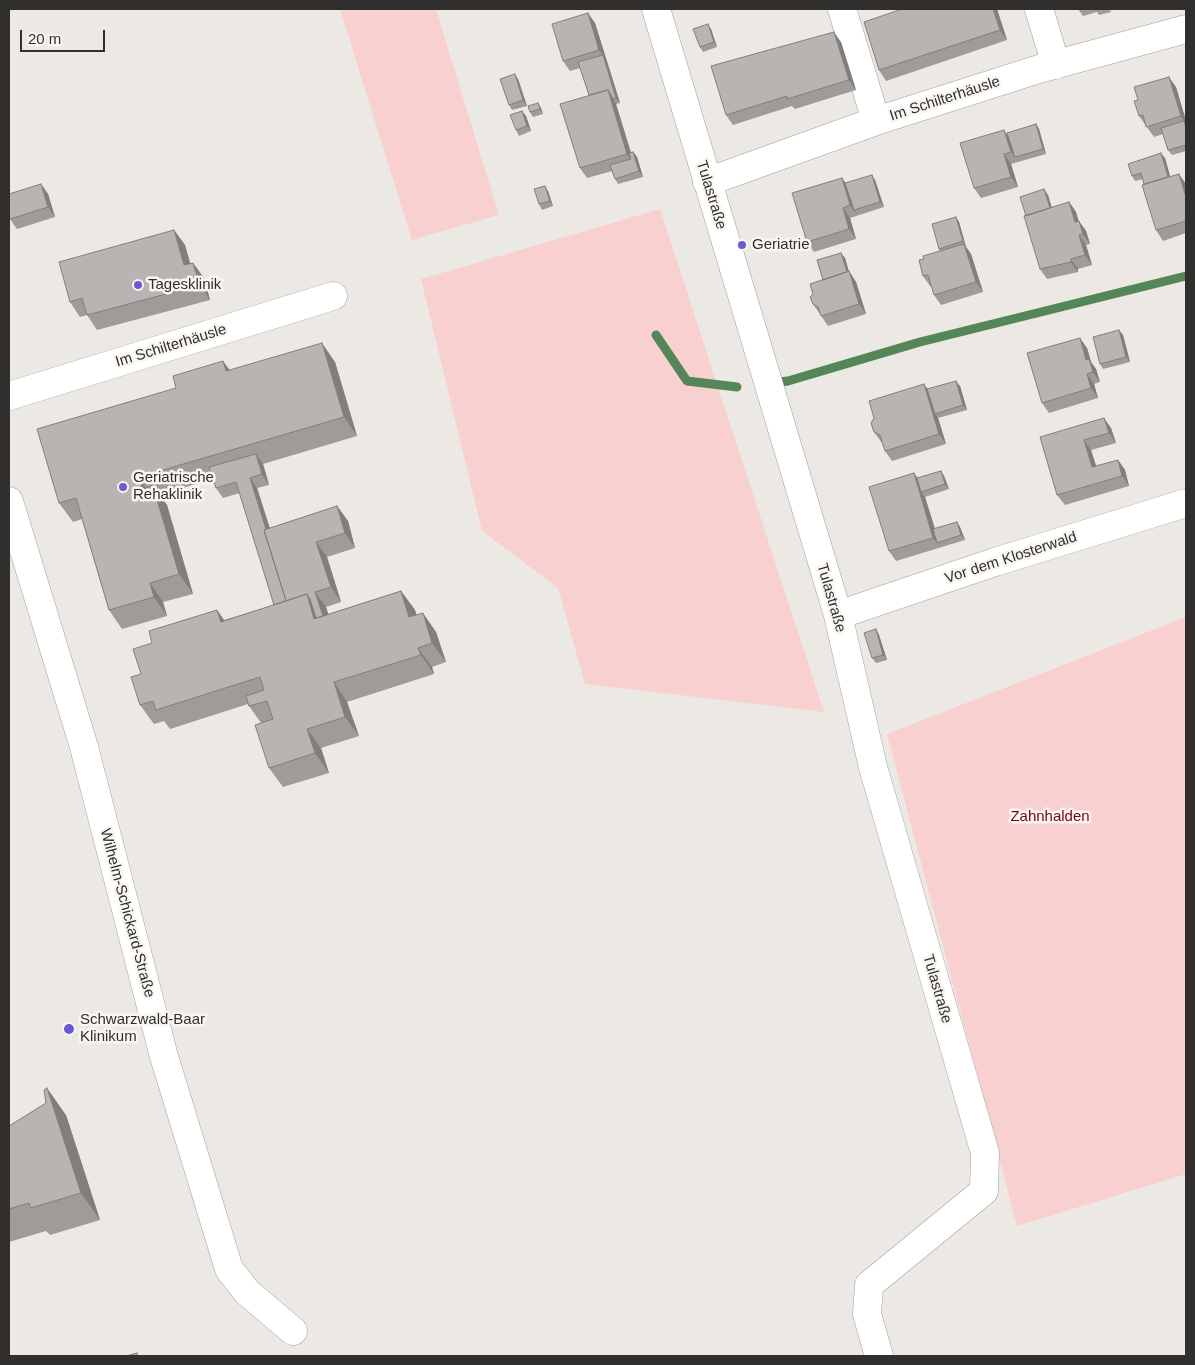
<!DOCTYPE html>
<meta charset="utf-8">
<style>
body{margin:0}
#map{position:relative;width:1195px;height:1365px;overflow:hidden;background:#ece9e4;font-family:Arial,sans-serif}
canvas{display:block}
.frame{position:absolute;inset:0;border:10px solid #302f2d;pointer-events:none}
.scale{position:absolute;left:20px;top:30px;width:85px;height:22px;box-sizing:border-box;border:2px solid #302f2d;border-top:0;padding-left:6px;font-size:15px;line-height:18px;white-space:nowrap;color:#302f2d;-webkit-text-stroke:4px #f9f6f1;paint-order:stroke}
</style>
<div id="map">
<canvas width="1195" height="1365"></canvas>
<div class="frame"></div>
<div class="scale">20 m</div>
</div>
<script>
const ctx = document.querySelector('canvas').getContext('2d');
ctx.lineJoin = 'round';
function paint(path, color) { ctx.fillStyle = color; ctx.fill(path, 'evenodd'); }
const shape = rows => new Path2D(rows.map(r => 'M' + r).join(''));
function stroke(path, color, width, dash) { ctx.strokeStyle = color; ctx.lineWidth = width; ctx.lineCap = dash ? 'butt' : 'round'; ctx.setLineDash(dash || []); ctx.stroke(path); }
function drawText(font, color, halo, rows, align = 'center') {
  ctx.font = font + ' Arial,sans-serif'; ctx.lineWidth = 5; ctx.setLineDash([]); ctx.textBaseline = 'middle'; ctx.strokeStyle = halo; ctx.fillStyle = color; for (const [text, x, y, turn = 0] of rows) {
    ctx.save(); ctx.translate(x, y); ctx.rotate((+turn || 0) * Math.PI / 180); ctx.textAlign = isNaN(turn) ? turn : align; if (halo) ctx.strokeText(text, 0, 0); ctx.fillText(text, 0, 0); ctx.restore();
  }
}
const green = shape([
 [340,9,436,9,499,215,412,240],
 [660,209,824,712,585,684,558,588,482,531,421,279],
 [1186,617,1186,1174,1017,1226,887,734]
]);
const stream = shape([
 [656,335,687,381,737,387],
 [772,383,788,381,920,342,1186,276]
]);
const minor = shape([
 [656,9,838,615,873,767,985,1153,984,1191,869,1285,867,1314,879,1356],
 [842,9,876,121],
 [1039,9,1056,65],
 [707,182,876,121,1039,69,1186,29],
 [9,396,333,296],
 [9,501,84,747,163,1053,229,1269,247,1292,293,1331],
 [838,615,995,562,1186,503]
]);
const wall = shape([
 [902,9,997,9,1007,40,886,81,879,70],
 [1078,9,1110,9,1111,12,1099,15,1097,12,1083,16],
 [595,23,620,103,616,104,631,152,633,152,637,157,643,177,618,184,615,179,612,171,587,178,580,168,589,95,580,68,570,71,563,61],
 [711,29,717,47,703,52,700,47],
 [841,42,856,90,795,109,792,106,733,125,726,115],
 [518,79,527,106,512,110,509,105],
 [1176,87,1186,121,1186,151,1172,155,1168,150,1163,134,1154,137,1139,116],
 [538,103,541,108,543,114,533,117,530,112],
 [526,116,531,131,519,136,516,130],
 [1036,124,1039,129,1046,154,1011,164,1018,187,981,198,974,188,1008,135],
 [1165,158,1170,176,1186,184,1186,233,1163,241,1156,230,1143,179,1135,181,1132,176],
 [842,178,845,183,875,180,884,207,850,218,856,239,814,252,807,242],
 [41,184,48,194,55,217,17,229,10,219],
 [548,191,553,206,542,210,539,204],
 [1048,195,1052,208,1069,202,1076,212,1078,221,1086,231,1090,244,1086,245,1092,265,1078,269,1078,272,1047,279,1040,269,1026,216],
 [956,217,959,222,966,247,971,254,983,292,941,305,934,295,932,286,930,286,923,276,924,259,940,251,939,249],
 [174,230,185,245,190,264,193,263,204,278,210,300,97,330,87,315,80,317,70,302],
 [845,258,849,272,849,271,856,282,866,314,828,326,813,304,813,294,823,280],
 [1123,335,1130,362,1103,369,1100,364],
 [1087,348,1091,362,1096,369,1100,382,1094,384,1098,398,1049,413,1042,403],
 [223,361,229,370,335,362,357,436,263,464,269,485,257,488,270,528,337,506,348,521,355,548,327,557,341,602,326,607,328,614,401,591,415,610,416,615,436,632,446,662,432,667,434,674,347,702,359,736,321,748,329,773,283,787,269,768,261,723,249,706,248,704,170,729,164,721,154,724,140,705,141,674,152,643,217,610,224,620,274,605,240,493,223,498,216,488,213,479,159,495,167,505,193,594,163,602,167,616,122,629,109,610,82,519,73,522,59,503,176,388],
 [924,384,927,389,960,386,967,410,938,418,946,444,892,461,885,451,882,443,874,432],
 [1111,428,1116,443,1091,450,1096,466,1118,460,1125,470,1129,486,1065,505,1057,495,1040,437],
 [941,471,944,476,949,489,925,497,935,529,957,522,960,527,965,540,896,561,889,551,914,473,917,478],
 [876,629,879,635,887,660,876,663,872,658],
 [66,1115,100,1220,50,1235,46,1231,9,1242,9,1126]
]);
const shadedWall = shape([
 [993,9,997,9,1007,40,1000,30],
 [588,13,595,23,620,103,616,98,603,55,599,50],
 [708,24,711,29,717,47,714,42],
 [834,32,841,42,856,90,849,80],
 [515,74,518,79,527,106,523,100],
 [1169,77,1176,87,1186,121,1186,128,1184,121,1181,116],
 [608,90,614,99,613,99,616,104,634,164,627,154],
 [538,103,541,108,543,114,540,109],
 [522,111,526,116,531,131,527,126],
 [1036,124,1039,129,1046,154,1043,149],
 [1004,130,1011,140,1015,157,1011,152],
 [633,152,637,157,643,177,639,171],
 [1161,153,1165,158,1172,183,1169,178],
 [1004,154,1011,164,1018,187,1011,177],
 [1179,174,1186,184,1186,197],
 [872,175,875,180,884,207,880,202],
 [842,178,849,188,854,210,857,215,850,205],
 [41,184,48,194,55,217,48,207],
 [545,186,548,191,553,206,550,201],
 [1044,189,1048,195,1055,219,1052,214],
 [1069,202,1076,212,1082,232,1075,222],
 [843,208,850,218,856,239,849,229],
 [956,217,959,222,966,247,963,241],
 [1079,221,1086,231,1090,244,1083,234],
 [174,230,185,245,195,280,184,265],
 [1079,235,1086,245,1092,265,1085,255],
 [964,244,971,254,983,292,976,282],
 [841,253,845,258,852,283,848,278],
 [1071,259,1078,269,1078,272,1071,262],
 [193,263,204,278,210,300,200,285],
 [849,271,856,282,866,314,859,304],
 [1119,330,1123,335,1130,362,1126,357],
 [1080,338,1087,348,1091,362,1096,369,1100,382,1093,372,1086,360],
 [322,343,335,362,357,436,344,417],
 [223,361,237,380,226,371],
 [1087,374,1094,384,1098,398,1091,388],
 [956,381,960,386,967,410,963,405],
 [924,384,931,394,935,414,938,418,946,444,939,434],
 [1104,418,1111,428,1116,443,1109,433],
 [1084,440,1091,450,1100,478,1092,467],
 [256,454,263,464,269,485,262,474],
 [1118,460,1125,470,1129,486,1122,476],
 [941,471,944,476,949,489,945,484],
 [914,473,921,483,921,492,925,497,939,542,937,543,933,538],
 [139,477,152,497,142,489],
 [250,478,257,488,293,604,289,605],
 [153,486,167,505,193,594,179,574],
 [337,506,348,521,355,548,345,533],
 [957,522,960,527,965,540,961,535],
 [316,542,327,557,341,602,331,587],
 [150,583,163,602,167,616,154,597],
 [401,591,415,610,423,636,409,617],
 [315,592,326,607,335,636,325,621],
 [307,594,320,613,323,621,314,619],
 [217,610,230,629,221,622],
 [423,613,436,632,446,662,432,643],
 [876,629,879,635,887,660,883,655],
 [418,648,432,667,434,674,421,655],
 [334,682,347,702,359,736,345,717],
 [307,729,321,748,329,773,315,753],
 [47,1088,66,1115,100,1220,81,1193]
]);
const building = shape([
 [902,9,993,9,1000,30,879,70,864,22,902,9],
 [588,13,599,50,563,61,552,24,588,13],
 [708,24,714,42,700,47,693,29,708,24],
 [834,32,849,80,787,99,787,96,726,115,711,66,834,32],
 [603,55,616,98,613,99,611,95,608,90,589,95,578,62,603,55],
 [515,74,523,100,509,105,500,79,515,74],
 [1169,77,1181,116,1146,127,1143,115,1139,116,1134,101,1138,100,1134,87,1169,77],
 [608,90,627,154,580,168,560,104,608,90],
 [538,103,540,109,530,112,528,106,538,103],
 [522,111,527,126,516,130,510,115,522,111],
 [1184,121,1186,128,1186,145,1168,150,1161,128,1184,121],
 [1036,124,1043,149,1015,157,1007,133,1036,124],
 [1004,130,1011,152,1004,154,1011,177,974,188,960,143,1004,130],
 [633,152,639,171,615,179,610,165,631,159,629,153,633,152],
 [1161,153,1168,177,1144,184,1141,173,1132,176,1128,164,1161,153],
 [1179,174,1186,197,1186,221,1156,230,1142,185,1179,174],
 [872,175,880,202,854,210,845,183,872,175],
 [842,178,850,205,843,208,849,229,807,242,792,193,842,178],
 [41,184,48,207,10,219,9,216,9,194,41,184],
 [545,186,550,201,539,204,534,189,545,186],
 [1044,189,1050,208,1026,216,1020,197,1044,189],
 [1069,202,1075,222,1079,221,1083,234,1079,235,1085,255,1071,259,1071,262,1040,269,1024,216,1069,202],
 [956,217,963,241,939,249,932,224,956,217],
 [174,230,184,265,193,263,200,285,87,315,82,298,70,302,59,262,174,230],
 [964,244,976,282,934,295,928,275,923,276,919,260,924,259,923,256,964,244],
 [841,253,847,272,823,280,817,260,841,253],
 [849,271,859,304,821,316,818,307,813,304,810,297,813,294,810,284,849,271],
 [1119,330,1126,357,1100,364,1093,337,1119,330],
 [1080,338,1086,360,1089,359,1093,372,1087,374,1091,388,1042,403,1027,353,1080,338],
 [322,343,344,417,139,477,142,489,153,486,179,574,150,583,154,597,109,610,76,498,59,503,37,429,176,388,173,376,223,361,226,371,322,343],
 [956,381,963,405,935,414,927,389,956,381],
 [924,384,939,434,885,451,880,435,874,432,871,423,874,418,869,401,924,384],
 [1104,418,1109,433,1084,440,1092,467,1118,460,1122,476,1057,495,1040,437,1104,418],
 [256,454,262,474,250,478,266,529,264,530,286,601,274,605,236,482,216,488,209,467,256,454],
 [941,471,945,484,921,492,917,478,941,471],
 [914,473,933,538,889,551,869,487,914,473],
 [337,506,345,533,316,542,331,587,315,592,323,616,316,618,310,599,307,594,286,601,264,530,337,506],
 [957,522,961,535,937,543,933,529,957,522],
 [401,591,409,617,423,613,432,643,418,648,421,655,334,682,345,717,307,729,315,753,269,768,255,725,273,719,267,701,249,706,246,696,264,690,260,677,156,710,153,701,140,705,131,677,141,674,133,649,152,643,149,631,217,610,221,622,307,594,314,619,401,591],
 [876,629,883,655,872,658,864,633,876,629],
 [47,1088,81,1193,31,1208,29,1203,9,1209,9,1126,46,1103,44,1090,47,1088],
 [137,1353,138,1356,126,1356,137,1353]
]);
const markers = [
 [742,245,5,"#6959d3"],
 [138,285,5,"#6959d3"],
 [123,487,5,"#6959d3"],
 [69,1029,6,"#6959d3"]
];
const streetNames = [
 ["Im Schilterhäusle",945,99,-18],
 ["Tulastraße",711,195,73],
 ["Im Schilterhäusle",171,346,-17],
 ["Vor dem Klosterwald",1011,558,-18],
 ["Tulastraße",831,598,74],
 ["Wilhelm-Schickard-Straße",127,913,75],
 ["Tulastraße",937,989,74]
];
const poiNames = [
 ["Geriatrie",752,245],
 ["Tagesklinik",148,285],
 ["Geriatrische",133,478],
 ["Rehaklinik",133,495],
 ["Schwarzwald-Baar",80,1020],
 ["Klinikum",80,1037]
];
const parkNames = [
 ["Zahnhalden",1050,817]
];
paint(green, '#f8d0cf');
stroke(stream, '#548659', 9);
stroke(minor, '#a3a09b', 29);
stroke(minor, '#fff', 28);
paint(wall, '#9f9b98');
paint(shadedWall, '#827e7c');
paint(building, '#b9b4b1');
stroke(building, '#827e7c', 1);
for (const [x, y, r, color] of markers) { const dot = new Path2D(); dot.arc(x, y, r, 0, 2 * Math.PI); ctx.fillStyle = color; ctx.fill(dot); stroke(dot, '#f9f6f1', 2); }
drawText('15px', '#302f2d', '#f9f6f1', streetNames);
drawText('15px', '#302f2d', '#f9f6f1', poiNames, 'left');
drawText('15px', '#78001a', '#f9f6f1', parkNames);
</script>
